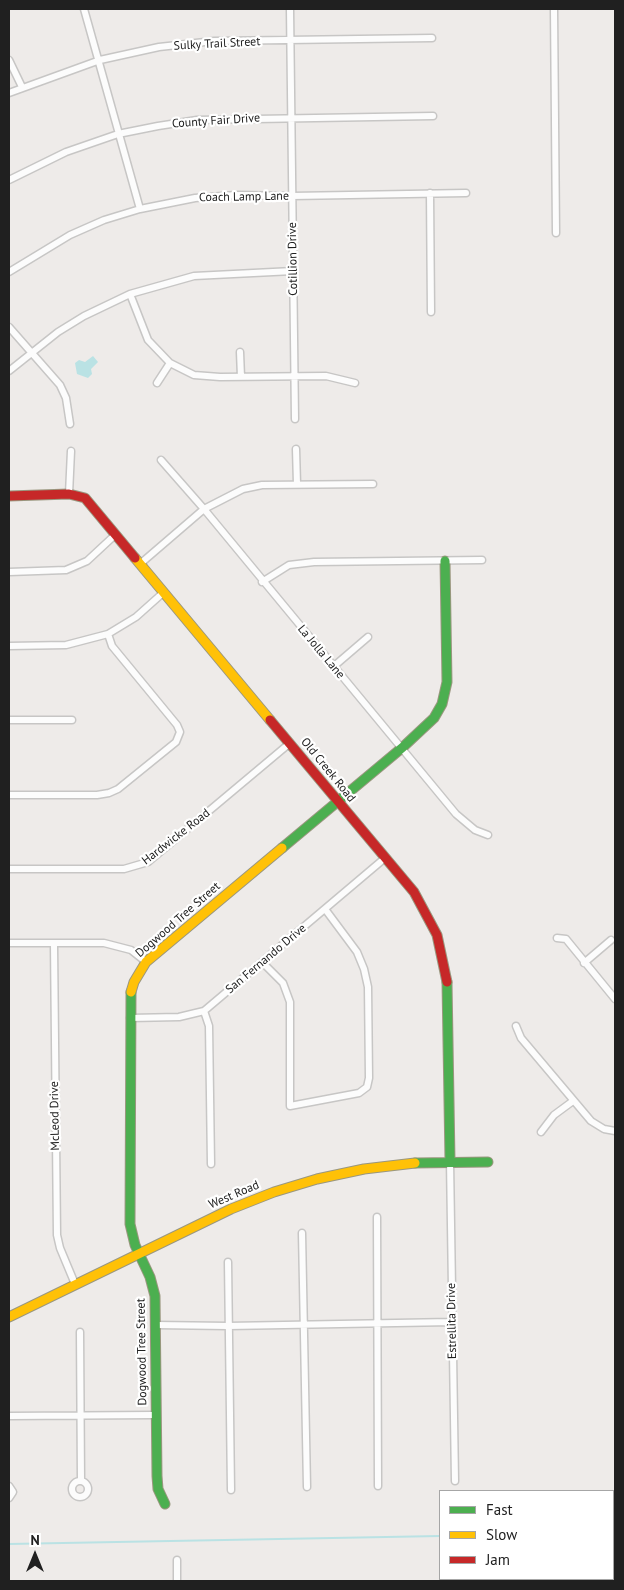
<!DOCTYPE html>
<style>
body{margin:0}
#map{position:relative;width:624px;height:1590px;overflow:hidden;background:#eeebe9;font-family:"PT Sans",sans-serif}
canvas{display:block}
.frame{position:absolute;inset:0;border:10px solid #202020;pointer-events:none}
.legend{position:absolute;left:439px;top:1490px;width:175px;height:90px;box-sizing:border-box;background:#fff;border:1px solid #a6a6a6;margin:0;padding:6px 9px;list-style:none;font-size:15px;color:#202020}
.legend li{display:flex;align-items:center;gap:10px;height:25px}
.legend b{width:25px;border:1px solid #a6a6a6}
.north{position:absolute;left:10px;top:1530px;width:50px;height:50px;-webkit-text-stroke:4px #fff;paint-order:stroke;rotate:0deg;font-size:14px;font-weight:700;line-height:20px;text-align:center;color:#202020}
.north::after{content:'';display:block;margin:auto;width:18px;height:22px;background:#202020;clip-path:polygon(50% 0,100% 100%,50% 72%,0 100%)}
</style>
<div id="map">
<canvas width="624" height="1590"></canvas>
<div class="frame"></div>
<ul class="legend">
<li><b style="height:6px;background:#4caf50"></b>Fast</li>
<li><b style="height:6px;background:#ffc107"></b>Slow</li>
<li><b style="height:6px;background:#c62828"></b>Jam</li>
</ul>
<div class="north">N</div>
</div>
<script>
const ctx = document.querySelector('canvas').getContext('2d');
ctx.lineJoin = 'round';
function paint(path, color) { ctx.fillStyle = color; ctx.fill(path, 'evenodd'); }
const shape = rows => new Path2D(rows.map(r => 'M' + r).join(''));
function stroke(path, color, width, dash) { ctx.strokeStyle = color; ctx.lineWidth = width; ctx.lineCap = dash ? 'butt' : 'round'; ctx.setLineDash(dash || []); ctx.stroke(path); }
function drawText(font, color, halo, rows, align = 'center') {
  ctx.font = font + ' "PT Sans",sans-serif'; ctx.lineWidth = 4.5; ctx.setLineDash([]); ctx.textBaseline = 'middle'; ctx.strokeStyle = halo; ctx.fillStyle = color; for (const [text, x, y, turn = 0] of rows) {
    ctx.save(); ctx.translate(x, y); ctx.rotate((+turn || 0) * Math.PI / 180); ctx.textAlign = isNaN(turn) ? turn : align; if (halo) ctx.strokeText(text, 0, 0); ctx.fillText(text, 0, 0); ctx.restore();
  }
}
const water = shape([
 [93,356,98,362,91,369,92,374,88,378,77,374,75,363,79,360,85,362]
]);
const stream = shape([
 [613,1526,615,1526],
 [9,1544,440,1536]
]);
const street = shape([
 [84,9,140,209],
 [290,9,295,419],
 [554,9,556,233],
 [9,60,22,87],
 [9,93,100,60,159,47,214,41,432,38],
 [9,180,66,152,118,134,158,126,197,120,433,116],
 [430,193,431,312],
 [9,272,70,235,104,220,140,209,195,198,236,195,292,196,466,193],
 [130,294,148,340,170,363,194,375,220,377,326,376,355,383],
 [9,327,60,385,66,398,70,424],
 [240,352,241,377],
 [9,371,58,332,84,316,130,294,194,276,293,271],
 [157,383,170,363],
 [296,449,297,484],
 [161,460,204,509,456,814,475,830,488,835],
 [69,494,71,451],
 [140,564,204,509,243,489,262,485,373,484],
 [9,572,66,570,87,561,115,535],
 [262,582,289,565,314,562,482,560],
 [9,646,66,645,108,634,136,617,164,592],
 [333,667,368,637],
 [9,720,72,720],
 [9,795,97,795,109,793,118,789,176,742,180,732,177,725,112,646,108,634],
 [9,869,124,869,148,862,290,743],
 [557,938,566,939,615,999],
 [9,943,104,943,131,950,146,962],
 [54,944,57,1235,60,1248,75,1284],
 [262,962,283,983,290,1002,290,1106,359,1093,367,1087,369,1078,368,987,364,969,357,952,325,909],
 [584,963,611,940],
 [204,1011,209,1026,211,1164],
 [130,1018,179,1017,204,1011,385,858],
 [516,1026,521,1038,591,1121,604,1129,615,1131],
 [541,1132,554,1115,573,1101],
 [450,1161,455,1481],
 [377,1217,378,1486],
 [302,1233,307,1487],
 [228,1262,231,1490],
 [156,1325,228,1326,452,1322],
 [80,1332,81,1481],
 [9,1416,154,1415],
 '72 1489a8 8 0 1 1 16 0a8 8 0 1 1-16 0Z',
 [9,1486,13,1492,9,1498],
 [177,1560,177,1581]
]);
const fast = shape([
 [282,848,403,747,434,718,442,704,447,682,445,561],
 [447,982,450,1161],
 [131,992,130,1224,135,1245,150,1277,155,1296,157,1476,158,1489,165,1504],
 [415,1163,488,1162]
]);
const slow = shape([
 [135,558,270,720],
 [131,992,134,982,146,962,282,848],
 [9,1317,231,1209,274,1192,317,1179,364,1169,415,1163]
]);
const jam = shape([
 [9,496,69,494,85,498,135,558],
 [270,720,414,892,437,935,447,982]
]);
const streetNames = [
 ["Sulky Trail Street",217,44,-3],
 ["County Fair Drive",216,121,-4],
 ["Coach Lamp Lane",244,197,-1],
 ["Cotillion Drive",293,259,-91],
 ["La Jolla Lane",321,652,50],
 ["Old Creek Road",328,770,51],
 ["Hardwicke Road",176,837,-38],
 ["Dogwood Tree Street",178,920,-41],
 ["San Fernando Drive",266,959,-40],
 ["McLeod Drive",55,1116,-91],
 ["West Road",234,1195,-23],
 ["Estrellita Drive",452,1321,-91],
 ["Dogwood Tree Street",142,1352,-91]
];
paint(water, '#bae2e4');
stroke(stream, '#bae2e4', 2);
stroke(street, '#c7c6c5', 9);
stroke(fast, '#9a977f', 11);
stroke(slow, '#9a977f', 11);
stroke(jam, '#9a977f', 11);
stroke(street, '#fcfcfc', 6);
stroke(fast, '#4caf50', 9);
stroke(slow, '#ffc107', 9);
stroke(jam, '#c62828', 9);
drawText('12px', '#202020', '#fff', streetNames);
</script>
